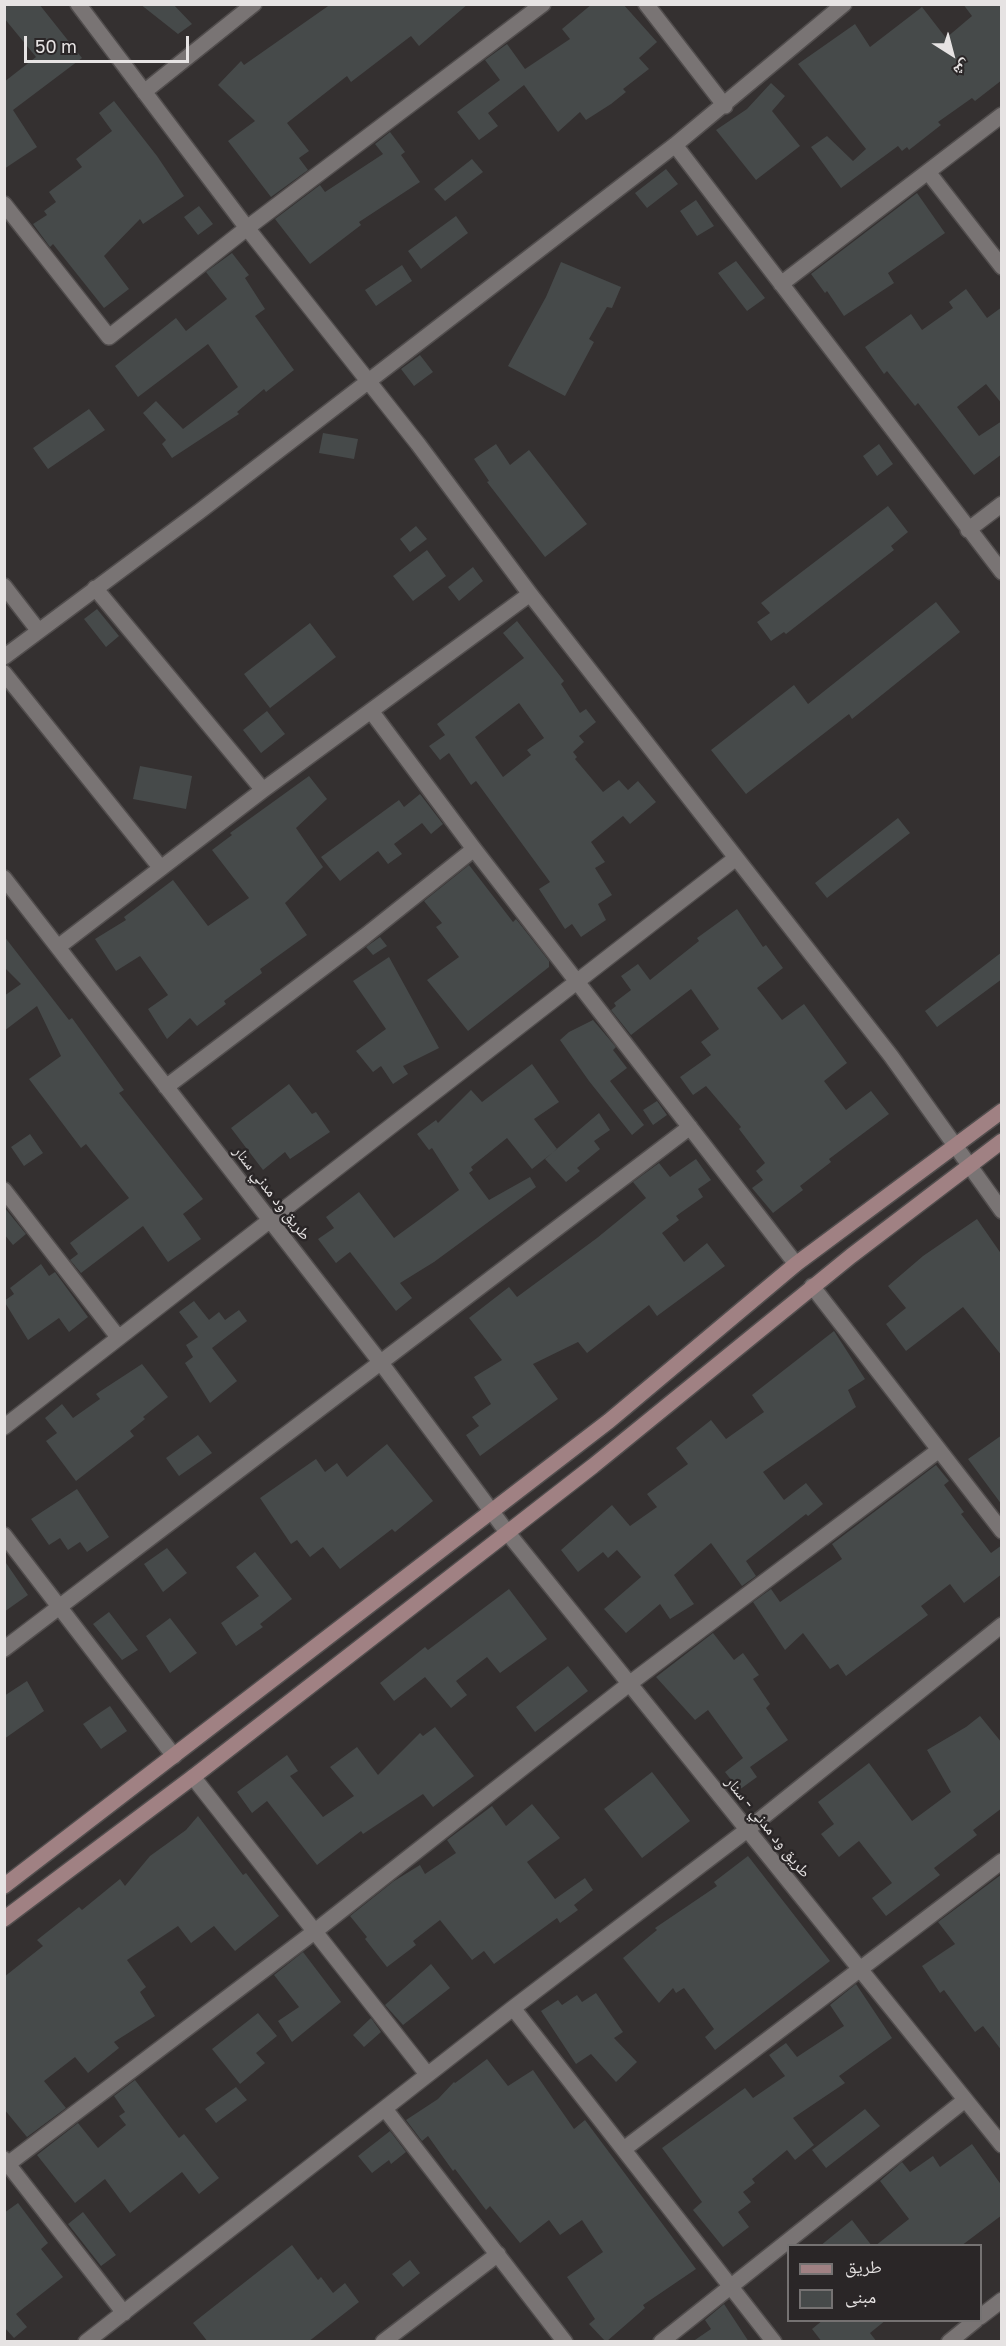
<!DOCTYPE html>
<meta charset="utf-8">
<style>
body{margin:0}
#map{position:relative;width:1006px;height:2346px;overflow:hidden;background:#343030;font-family:"Golos Text","Noto Naskh Arabic",sans-serif}
canvas{display:block}
.frame{position:absolute;inset:0;border:6px solid #e6e3e3;pointer-events:none}
.legend{position:absolute;left:787px;top:2244px;width:195px;height:78px;box-sizing:border-box;background:#2a2627;border:2px solid #757272;margin:0;padding:8px 10px;list-style:none;font-size:18px;color:#e6e3e3}
.legend li{display:flex;align-items:center;gap:12px;height:30px}
.legend b{width:30px;border:2px solid #757272}
.north{position:absolute;left:922px;top:24px;width:60px;height:60px;-webkit-text-stroke:4px #2a2627;paint-order:stroke;rotate:144deg;font-size:16px;font-weight:700;line-height:24px;text-align:center;color:#e6e3e3}
.north::after{content:'';display:block;margin:auto;width:21px;height:27px;background:#e6e3e3;clip-path:polygon(50% 0,100% 100%,50% 72%,0 100%)}
.scale{position:absolute;left:24px;top:36px;width:165px;height:27px;box-sizing:border-box;border:3px solid #e6e3e3;border-top:0;padding-left:8px;font-size:18px;line-height:21px;white-space:nowrap;color:#e6e3e3;-webkit-text-stroke:4px #2a2627;paint-order:stroke}
</style>
<div id="map">
<canvas width="1006" height="2346"></canvas>
<div class="frame"></div>
<ul class="legend">
<li><b style="height:8px;background:#a08183"></b>طريق</li>
<li><b style="height:16px;background:#464a4a"></b>مبنى</li>
</ul>
<div class="north">ش</div>
<div class="scale">50 m</div>
</div>
<script>
const ctx = document.querySelector('canvas').getContext('2d');
ctx.lineJoin = 'round';
function paint(path, color) { ctx.fillStyle = color; ctx.fill(path, 'evenodd'); }
const shape = rows => new Path2D(rows.map(r => 'M' + r).join(''));
function stroke(path, color, width, dash) { ctx.strokeStyle = color; ctx.lineWidth = width; ctx.lineCap = dash ? 'butt' : 'round'; ctx.setLineDash(dash || []); ctx.stroke(path); }
function drawText(font, color, halo, rows, align = 'center') {
  ctx.font = font + ' "Golos Text","Noto Naskh Arabic",sans-serif'; ctx.lineWidth = 5; ctx.setLineDash([]); ctx.textBaseline = 'middle'; ctx.strokeStyle = halo; ctx.fillStyle = color; for (const [text, x, y, turn = 0] of rows) {
    ctx.save(); ctx.translate(x, y); ctx.rotate((+turn || 0) * Math.PI / 180); ctx.textAlign = isNaN(turn) ? turn : align; if (halo) ctx.strokeText(text, 0, 0); ctx.fillText(text, 0, 0); ctx.restore();
  }
}
const building = shape([
 [4,4,39,4,82,58,13,110,37,147,4,169,4,82,36,57,4,18],
 [140,4,173,4,192,24,178,34],
 [331,4,468,4,419,46,411,36,351,82,347,76,287,123,309,151,299,158,308,170,271,197,228,141,255,121,218,85,241,61,244,65],
 [592,4,623,4,657,42,639,58,649,69,623,89,626,92,611,104,586,120,580,112,558,132,524,85,488,113,498,126,479,140,457,112,500,80,485,60,507,44,525,69,570,39,562,29],
 [963,4,1002,4,1002,80,975,101,972,98,938,122,941,125,909,150,907,147,902,151,898,146,841,188,811,147,827,136,853,161,866,149,798,64,855,24,870,47,922,7,946,38,972,16],
 [771,83,785,96,772,111,800,146,756,180,716,130,747,109],
 [114,101,157,156,184,196,143,224,140,219,104,256,129,289,104,308,53,244,50,247,33,224,47,215,44,211,56,202,49,192,82,167,76,159,112,131,99,113],
 [390,132,405,152,401,155,420,182,359,222,361,225,310,264,275,219,320,185,325,192,383,154,375,144],
 [472,159,483,172,445,201,434,189],
 [666,169,678,184,647,208,635,193],
 [917,193,945,233,888,273,894,283,844,316,827,291,825,293,811,274],
 [696,200,714,226,697,236,680,211],
 [199,206,213,224,198,235,184,217],
 [456,216,468,233,421,269,408,251],
 [232,253,249,275,245,278,265,309,255,316,294,370,266,392,264,389,237,412,239,414,172,458,162,444,166,440,143,413,156,401,183,429,238,387,208,344,138,397,115,366,176,318,186,331,227,299,206,272],
 [736,261,765,298,747,311,718,273],
 [561,262,621,287,612,308,607,307,589,339,594,342,565,396,508,366,546,297],
 [402,265,412,281,376,306,365,290],
 [966,289,987,318,1002,307,1002,404,986,384,957,407,979,436,1002,421,1002,454,974,475,918,403,915,406,887,371,884,374,865,347,911,314,922,330,953,308,949,302],
 [420,355,433,372,414,386,401,369],
 [89,409,105,430,48,469,33,448],
 [323,433,358,439,354,459,319,453],
 [496,444,510,465,529,450,587,524,545,557,487,482,489,481,474,459],
 [879,444,893,464,877,476,863,456],
 [888,506,908,532,891,546,894,550,786,634,784,632,771,641,757,622,770,613,761,603],
 [416,526,427,539,410,552,400,539],
 [427,550,446,576,413,601,393,576],
 [473,567,483,581,459,601,448,587],
 [936,602,960,632,852,719,849,714,746,794,711,750,794,685,808,704],
 [97,609,119,636,106,647,84,619],
 [517,621,564,681,561,684,580,713,586,709,596,722,579,736,584,742,573,752,577,757,575,759,603,792,619,780,628,790,638,781,656,802,630,824,623,816,591,842,605,862,595,868,612,895,598,904,606,920,581,937,572,924,565,929,539,889,550,882,476,781,471,785,449,753,440,760,429,746,445,735,437,724,524,658,503,633],
 [519,703,544,738,527,750,531,755,503,777,475,737],
 [310,623,336,657,270,708,244,674],
 [267,711,285,734,261,753,243,730],
 [140,766,192,776,186,809,133,799],
 [309,776,327,799,296,828,323,867,285,903,307,935,260,969,262,973,224,1001,226,1004,197,1026,190,1018,167,1039,148,1009,168,995,140,956,116,971,95,939,126,920,124,917,173,880,208,926,249,898,212,850,232,835,230,833],
 [420,794,443,824,431,834,422,823,394,844,402,854,388,864,378,851,340,881,321,857,399,800,404,807],
 [898,818,910,833,827,898,815,883],
 [469,865,513,922,516,919,549,961,549,967,468,1031,427,980,459,957,436,927,442,923,424,901],
 [737,909,763,947,766,945,783,968,757,988,782,1020,804,1004,847,1063,824,1081,846,1110,871,1091,889,1114,829,1159,831,1162,800,1186,803,1190,773,1213,752,1188,763,1180,756,1171,765,1163,739,1129,741,1127,706,1086,693,1095,680,1077,711,1055,701,1042,719,1029,691,989,631,1035,611,1010,616,1006,614,1003,631,990,621,976,638,964,650,980,699,941,697,938],
 [4,936,69,1020,72,1018,124,1090,119,1093,203,1199,183,1214,201,1239,168,1262,143,1226,81,1273,70,1260,78,1254,70,1243,129,1198,86,1144,81,1148,29,1079,61,1056,37,1006,4,1031,4,996,21,984,4,967],
 [380,937,387,946,373,955,366,947],
 [1002,952,1002,979,937,1027,925,1011],
 [389,957,439,1048,403,1066,408,1074,393,1084,381,1066,373,1072,356,1051,386,1029,353,981],
 [593,1020,616,1047,613,1050,627,1068,610,1081,644,1125,632,1135,589,1081,560,1040,569,1032],
 [532,1064,559,1102,534,1119,557,1149,532,1169,507,1138,471,1167,473,1170,469,1173,489,1200,530,1177,536,1187,434,1262,400,1283,412,1298,396,1311,350,1252,336,1263,318,1239,334,1228,326,1217,359,1192,394,1238,427,1214,459,1190,432,1148,429,1150,417,1134,436,1120,438,1123,471,1090,482,1102],
 [289,1084,312,1114,316,1112,330,1132,290,1159,285,1152,263,1170,231,1128],
 [657,1101,667,1115,653,1125,643,1110],
 [599,1113,610,1130,594,1141,600,1149,577,1168,580,1171,566,1182,545,1159],
 [30,1134,43,1153,24,1166,11,1147],
 [696,1159,711,1180,698,1189,703,1197,676,1216,679,1220,662,1233,684,1262,707,1243,725,1266,657,1316,649,1305,587,1353,578,1342,533,1364,558,1399,480,1456,466,1435,479,1426,472,1417,491,1404,474,1377,502,1360,469,1318,509,1287,517,1297,597,1238,646,1198,633,1182,659,1163,670,1177],
 [4,1207,26,1234,13,1245,4,1234],
 [977,1219,1002,1255,1002,1356,963,1307,906,1351,886,1324,906,1308,888,1286,923,1256],
 [41,1264,49,1276,55,1272,88,1317,69,1332,59,1318,28,1340,4,1301,14,1294,10,1288],
 [194,1301,209,1320,219,1312,225,1320,239,1310,247,1321,212,1348,237,1381,210,1403,185,1363,193,1357,186,1345,198,1337,179,1312],
 [834,1331,865,1379,848,1390,856,1407,763,1472,784,1500,806,1483,823,1504,808,1516,806,1514,746,1561,756,1576,742,1586,711,1543,674,1575,694,1604,670,1619,660,1604,626,1633,604,1609,641,1577,617,1550,608,1558,603,1552,578,1572,561,1550,612,1505,630,1526,657,1507,647,1494,688,1464,676,1448,711,1420,726,1439,764,1412,752,1395],
 [142,1364,168,1397,143,1417,145,1419,130,1431,134,1436,76,1481,46,1441,57,1433,45,1418,62,1404,73,1418,100,1399,96,1394],
 [198,1435,212,1453,179,1476,166,1458],
 [1002,1435,1002,1505,968,1459],
 [387,1444,433,1501,395,1532,392,1529,340,1569,323,1547,310,1557,297,1540,291,1544,260,1498,316,1459,325,1472,337,1463,347,1477],
 [936,1465,949,1481,944,1485,964,1512,961,1514,991,1553,1002,1545,1002,1574,964,1603,950,1584,921,1606,928,1615,846,1676,838,1664,830,1669,803,1633,785,1650,753,1602,771,1589,780,1602,842,1559,832,1544],
 [77,1489,109,1537,87,1552,80,1542,68,1550,60,1538,49,1545,31,1519],
 [167,1548,187,1573,163,1592,144,1564],
 [255,1552,292,1599,260,1624,263,1627,236,1646,221,1623,259,1596,236,1567],
 [4,1560,28,1595,4,1612],
 [509,1589,547,1639,500,1673,487,1657,456,1681,467,1695,451,1708,425,1677,394,1701,380,1683,425,1647,428,1650],
 [109,1612,138,1650,122,1660,93,1624],
 [170,1618,197,1653,170,1673,146,1636],
 [713,1633,734,1660,743,1653,759,1675,753,1679,770,1704,766,1708,788,1740,750,1767,757,1777,739,1790,725,1772,743,1758,708,1710,695,1720,656,1677],
 [568,1666,588,1691,535,1732,516,1707],
 [27,1681,44,1711,4,1739,4,1696],
 [110,1706,127,1731,101,1749,83,1724],
 [980,1716,1002,1743,1002,1808,973,1830,977,1835,934,1868,940,1875,886,1916,872,1898,892,1883,859,1841,839,1857,821,1834,834,1824,818,1802,869,1763,912,1821,951,1792,927,1750,966,1727],
 [435,1727,474,1776,433,1807,423,1794,363,1834,361,1831,317,1865,267,1801,252,1813,237,1792,287,1755,298,1771,290,1776,323,1817,354,1796,330,1767,357,1747,378,1775,420,1733,423,1736],
 [652,1772,690,1821,642,1858,604,1809],
 [532,1804,560,1838,527,1862,555,1899,585,1878,593,1890,574,1905,578,1910,560,1923,557,1918,494,1964,484,1951,472,1960,440,1920,413,1941,416,1945,387,1967,365,1939,367,1937,350,1916,394,1881,420,1865,425,1874,456,1853,447,1840,492,1806,506,1826],
 [198,1816,243,1875,246,1873,279,1916,235,1951,214,1926,191,1943,178,1926,127,1960,146,1987,140,1992,155,2016,114,2042,119,2048,88,2073,75,2057,44,2081,66,2108,27,2137,4,2109,4,1977,43,1946,37,1940,79,1907,82,1910,120,1879,125,1886,150,1856,186,1830],
 [748,1856,830,1961,715,2050,705,2037,714,2029,684,1988,676,1993,673,1988,659,2003,623,1958,657,1930,655,1928,717,1886,714,1882],
 [1002,1874,1002,2051,983,2026,975,2032,944,1990,940,1993,922,1966,955,1944,938,1922],
 [303,1952,341,2002,292,2042,278,2021,299,2007,274,1975],
 [431,1964,450,1988,403,2025,385,2005],
 [856,1984,892,2038,839,2076,845,2083,793,2118,814,2145,795,2160,787,2150,752,2179,755,2183,743,2192,751,2202,738,2212,749,2227,723,2247,693,2210,702,2202,662,2148,745,2088,753,2098,785,2076,769,2055,786,2043,797,2057,844,2026,830,2005],
 [596,1993,623,2032,614,2038,637,2062,616,2082,591,2054,576,2064,541,2011,558,2000,562,2005,577,1995,582,2002],
 [258,2013,277,2036,256,2053,265,2063,240,2084,212,2049],
 [371,2018,381,2032,364,2047,353,2035],
 [487,2059,508,2086,533,2070,574,2129,585,2120,696,2269,643,2305,645,2308,606,2342,589,2324,595,2319,567,2277,603,2252,582,2220,560,2235,549,2220,520,2243,490,2206,486,2210,455,2169,453,2171,428,2136,422,2141,406,2120,438,2099,454,2082,455,2083],
 [135,2080,179,2138,184,2134,219,2178,199,2194,182,2172,130,2213,105,2179,75,2203,37,2155,78,2123,98,2148,126,2125,119,2116,125,2112,114,2096],
 [236,2087,247,2100,216,2123,205,2109],
 [865,2109,880,2126,826,2168,812,2150],
 [390,2131,406,2152,391,2164,389,2160,372,2173,358,2156],
 [972,2144,1002,2186,1002,2215,961,2246,875,2246,909,2219,880,2181,902,2162,910,2172,933,2156,940,2167],
 [18,2203,48,2243,41,2249,63,2277,16,2314,27,2327,14,2338,4,2327,4,2213],
 [83,2212,116,2255,101,2266,68,2224],
 [852,2220,872,2246,820,2246],
 [292,2245,318,2280,321,2277,333,2293,345,2283,359,2302,308,2342,208,2342,193,2323],
 [410,2260,420,2273,403,2287,392,2274],
 [724,2304,749,2342,692,2342,711,2329,705,2320],
 [823,2320,886,2320,870,2333,877,2342,822,2342,812,2329]
]);
const street = shape([
 [78,4,247,228,418,444,530,594,891,1056,1002,1211],
 [646,4,725,106],
 [144,92,254,4],
 [675,145,1002,572],
 [928,172,1002,267],
 [4,204,109,337,247,228,543,4],
 [781,284,1002,115],
 [968,530,1002,504],
 [4,586,38,630],
 [95,588,263,790],
 [4,657,200,511,675,145,844,4],
 [4,673,160,867],
 [371,711,474,849,796,1264],
 [4,878,381,1363,507,1532,1002,2145],
 [58,947,263,790,530,594],
 [166,1087,365,936,474,849],
 [4,1190,118,1337],
 [812,1286,1002,1531],
 [4,1427,736,858],
 [4,1535,174,1756],
 [4,1649,690,1127],
 [193,1777,427,2074],
 [513,2008,774,2342],
 [385,2109,565,2342],
 [624,2149,1002,1861],
 [4,2159,124,2313],
 [4,2167,314,1932,629,1684,939,1450],
 [980,2317,1002,2300],
 [86,2342,513,2008,747,1830,1002,1625],
 [383,2342,498,2254],
 [661,2342,965,2100],
 [949,2342,976,2320]
]);
const secondary = shape([
 [4,1886,609,1421,796,1264,1002,1111],
 [4,1919,193,1777,593,1466,851,1256,1002,1141]
]);
const streetNames = [
 ["طريق ود مدني سنار",272,1193,52],
 ["طريق ود مدني - سنار",768,1827,51]
];
paint(building, '#464a4a');
stroke(street, '#514d4d', 18);
stroke(secondary, '#514d4d', 18);
stroke(street, '#797474', 15);
stroke(secondary, '#a08183', 15);
drawText('16px', '#e6e3e3', '#2a2627', streetNames);
</script>
